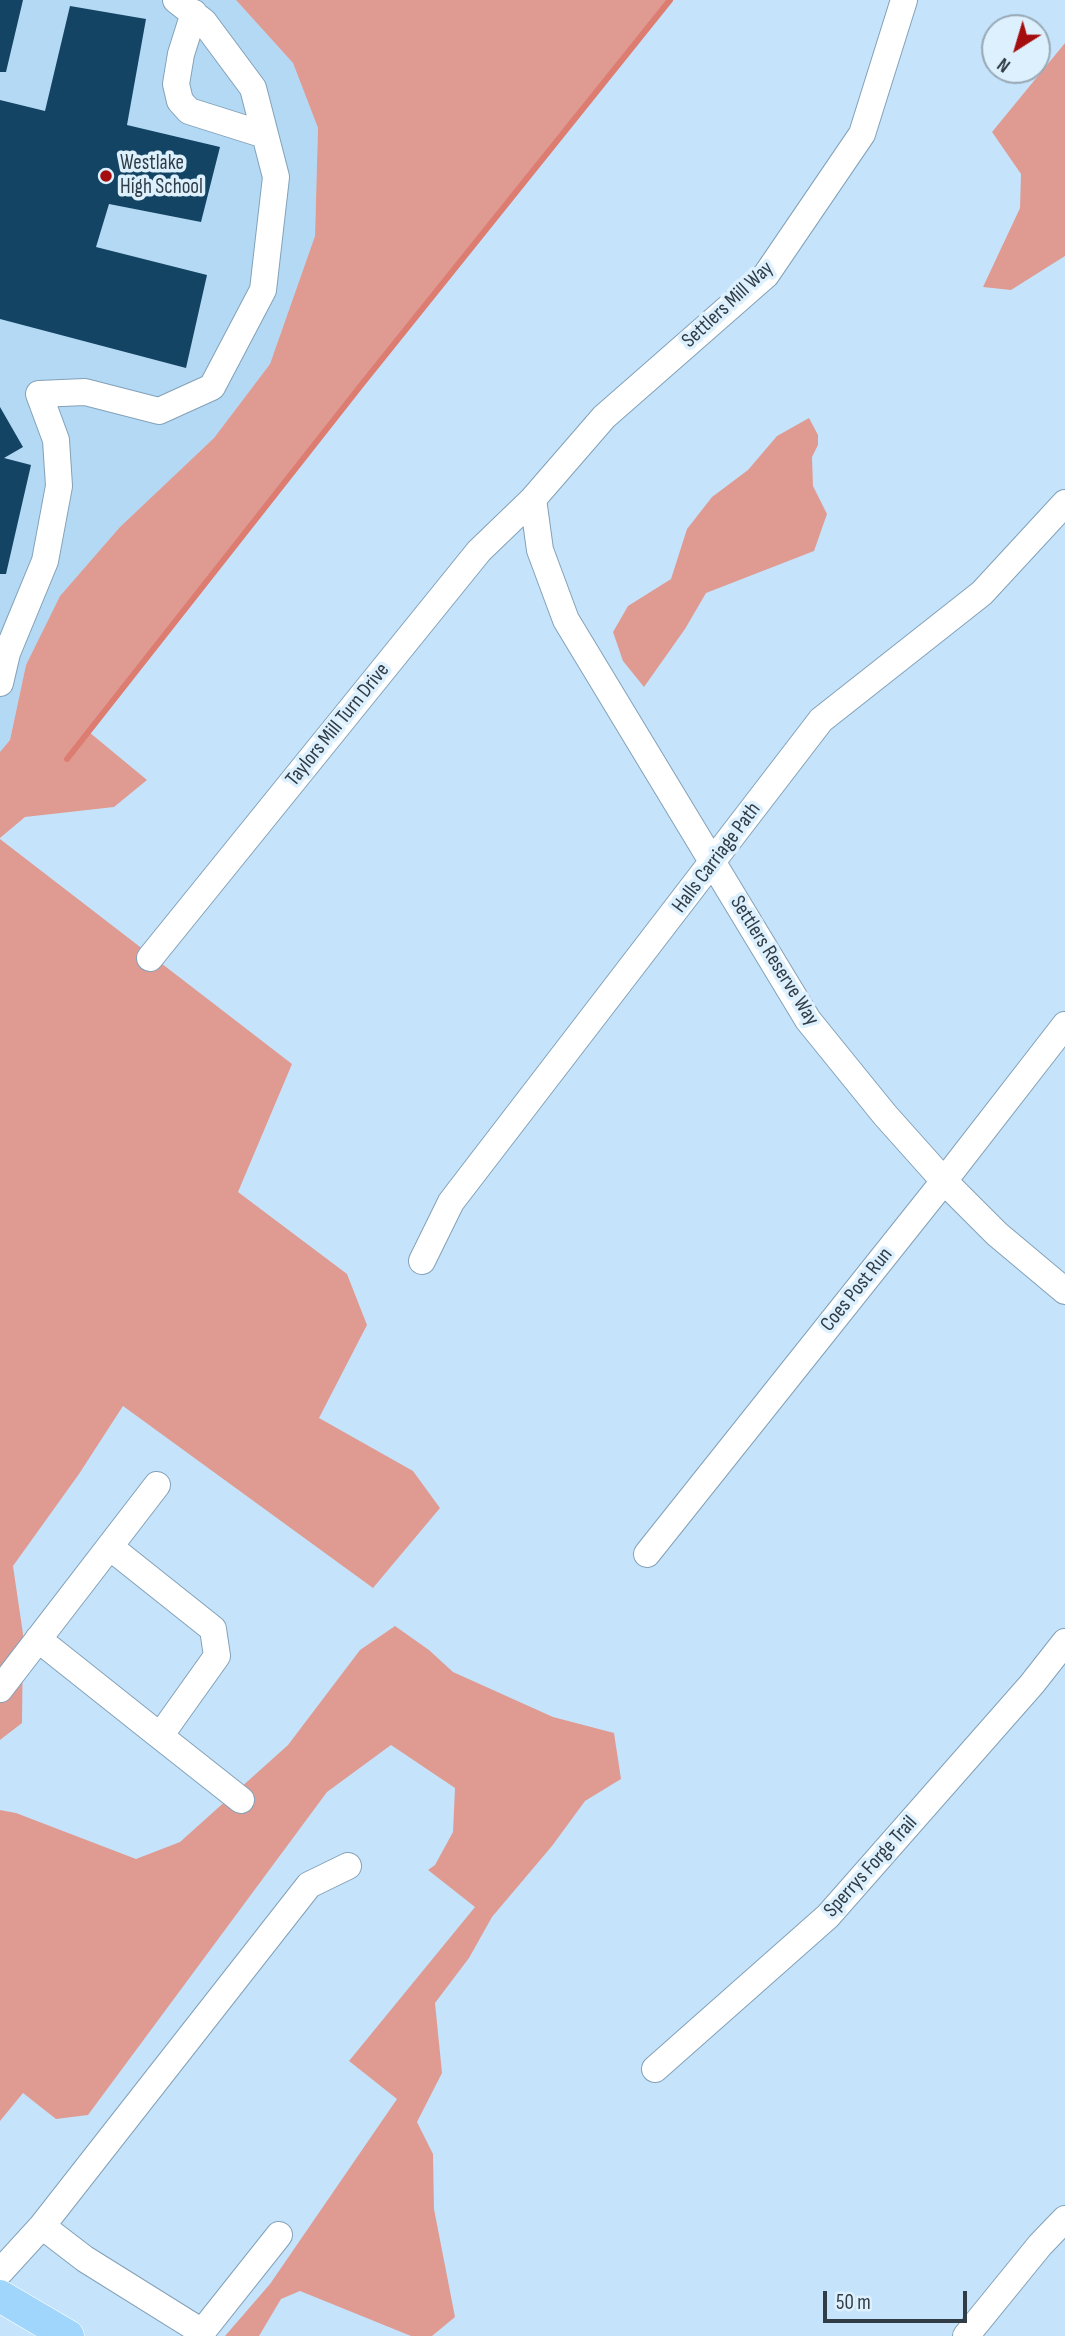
<!DOCTYPE html>
<style>
body{margin:0}
#map{position:relative;width:1065px;height:2336px;overflow:hidden;background:#c5e4fc;font-family:"Sofia Sans Condensed",sans-serif}
canvas{display:block}
.north{position:absolute;left:981px;top:14px;width:70px;height:70px;box-sizing:border-box;background:#ddf0fe;border:2px solid #98a8b4;border-radius:50%;rotate:217deg;font-size:19px;font-weight:700;line-height:28px;text-align:center;color:#313d46}
.north::after{content:'';display:block;margin:auto;width:24px;height:32px;background:#a50e0f;clip-path:polygon(50% 0,100% 100%,50% 72%,0 100%)}
.scale{position:absolute;left:823px;top:2291px;width:144px;height:32px;box-sizing:border-box;border:4px solid #313d46;border-top:0;padding-left:9px;font-size:21px;line-height:24px;white-space:nowrap;color:#313d46;-webkit-text-stroke:5px #ddf0fe;paint-order:stroke}
</style>
<div id="map">
<canvas width="1065" height="2336"></canvas>
<div class="north">N</div>
<div class="scale">50 m</div>
</div>
<script>
const ctx = document.querySelector('canvas').getContext('2d');
ctx.lineJoin = 'round';
function paint(path, color) { ctx.fillStyle = color; ctx.fill(path, 'evenodd'); }
const shape = rows => new Path2D(rows.map(r => 'M' + r).join(''));
function stroke(path, color, width, dash) { ctx.strokeStyle = color; ctx.lineWidth = width; ctx.lineCap = dash ? 'butt' : 'round'; ctx.setLineDash(dash || []); ctx.stroke(path); }
function drawText(font, color, halo, rows, align = 'center') {
  ctx.font = font + ' "Sofia Sans Condensed",sans-serif'; ctx.lineWidth = 7; ctx.setLineDash([]); ctx.textBaseline = 'middle'; ctx.strokeStyle = halo; ctx.fillStyle = color; for (const [text, x, y, turn = 0] of rows) {
    ctx.save(); ctx.translate(x, y); ctx.rotate((+turn || 0) * Math.PI / 180); ctx.textAlign = isNaN(turn) ? turn : align; if (halo) ctx.strokeText(text, 0, 0); ctx.fillText(text, 0, 0); ctx.restore();
  }
}
const built = shape([
 [0,0,236,0,293,63,318,128,315,236,270,364,214,438,120,527,60,596,26,665,10,740,0,752]
]);
const green = shape([
 [236,0,670,0,362,384,89,732,147,780,114,807,25,817,0,838,0,752,10,740,26,665,60,596,120,527,214,438,270,364,315,236,318,128,293,63],
 [1065,43,1065,256,1011,290,983,287,1020,208,1021,174,992,132],
 [809,418,818,435,818,445,812,457,813,486,827,514,814,551,706,593,685,629,644,687,623,661,613,632,628,606,671,579,687,529,712,497,748,470,777,436],
 [0,839,292,1064,238,1192,347,1274,367,1325,319,1418,413,1471,440,1508,373,1588,123,1406,79,1474,13,1566,23,1634,22,1723,0,1740],
 [395,1626,429,1650,453,1672,553,1717,614,1733,621,1779,585,1801,552,1846,492,1917,469,1958,435,2003,442,2073,417,2122,433,2154,434,2209,455,2317,432,2336,411,2336,300,2291,281,2299,259,2336,225,2336,270,2284,397,2099,349,2061,475,1907,428,1870,435,1865,453,1832,455,1788,391,1745,327,1792,88,2115,56,2119,23,2093,0,2121,0,1810,16,1813,136,1859,180,1842,288,1745,360,1650]
]);
const stream = shape([
 [67,759,362,384,670,0]
]);
const building = shape([
 [0,0,23,0,6,72,0,72],
 [70,6,146,19,127,125,220,147,201,222,109,204,96,247,207,275,186,368,0,319,0,100,45,111],
 [0,407,23,447,4,458,31,465,6,574,0,574]
]);
const minor = shape([
 [194,13,181,54,176,84,180,101,189,111,265,135],
 [533,499,540,550,566,620,808,1020,885,1115,944,1181,997,1234,1065,1291],
 [0,683,7,653,45,561,59,486,56,440,39,394,85,392,159,411,212,387,263,290,276,177,253,88,204,22,176,0],
 [150,958,479,551,533,499,604,417,766,275,862,134,904,0],
 [422,1261,451,1202,821,720,982,593,1065,503],
 [647,1554,944,1181,1065,1025],
 [38,1639,160,1736,217,1656,213,1629,110,1547],
 [0,1689,157,1485],
 [160,1736,241,1800],
 [655,2069,828,1916,1032,1684,1065,1642],
 [42,2226,309,1885,348,1866],
 [0,2272,42,2226,85,2259,202,2332,199,2336],
 [202,2332,279,2235],
 [966,2336,1040,2245,1065,2219]
]);
const major = shape([
 [0,2296,68,2336]
]);
const markers = [
 [106,176,7,"#a50e0f"]
];
const poiNames = [
 ["Westlake",120,164],
 ["High School",120,188]
];
const streetNames = [
 ["Settlers Mill Way",728,305,-43],
 ["Taylors Mill Turn Drive",338,725,-51],
 ["Halls Carriage Path",717,858,-53],
 ["Settlers Reserve Way",774,961,58],
 ["Coes Post Run",857,1290,-51],
 ["Sperrys Forge Trail",871,1867,-48]
];
paint(built, '#b3d9f5');
paint(green, '#df9b92');
stroke(stream, '#dd7c70', 6);
paint(building, '#144463');
stroke(minor, '#83a1b7', 28);
stroke(major, '#fff', 33);
stroke(minor, '#fff', 26);
stroke(major, '#a0d6fb', 32);
for (const [x, y, r, color] of markers) { const dot = new Path2D(); dot.arc(x, y, r, 0, 2 * Math.PI); ctx.fillStyle = color; ctx.fill(dot); stroke(dot, '#ddf0fe', 2.5); }
drawText('21px', '#313d46', '#ddf0fe', poiNames, 'left');
drawText('21px', '#313d46', '#ddf0fe', streetNames);
</script>
